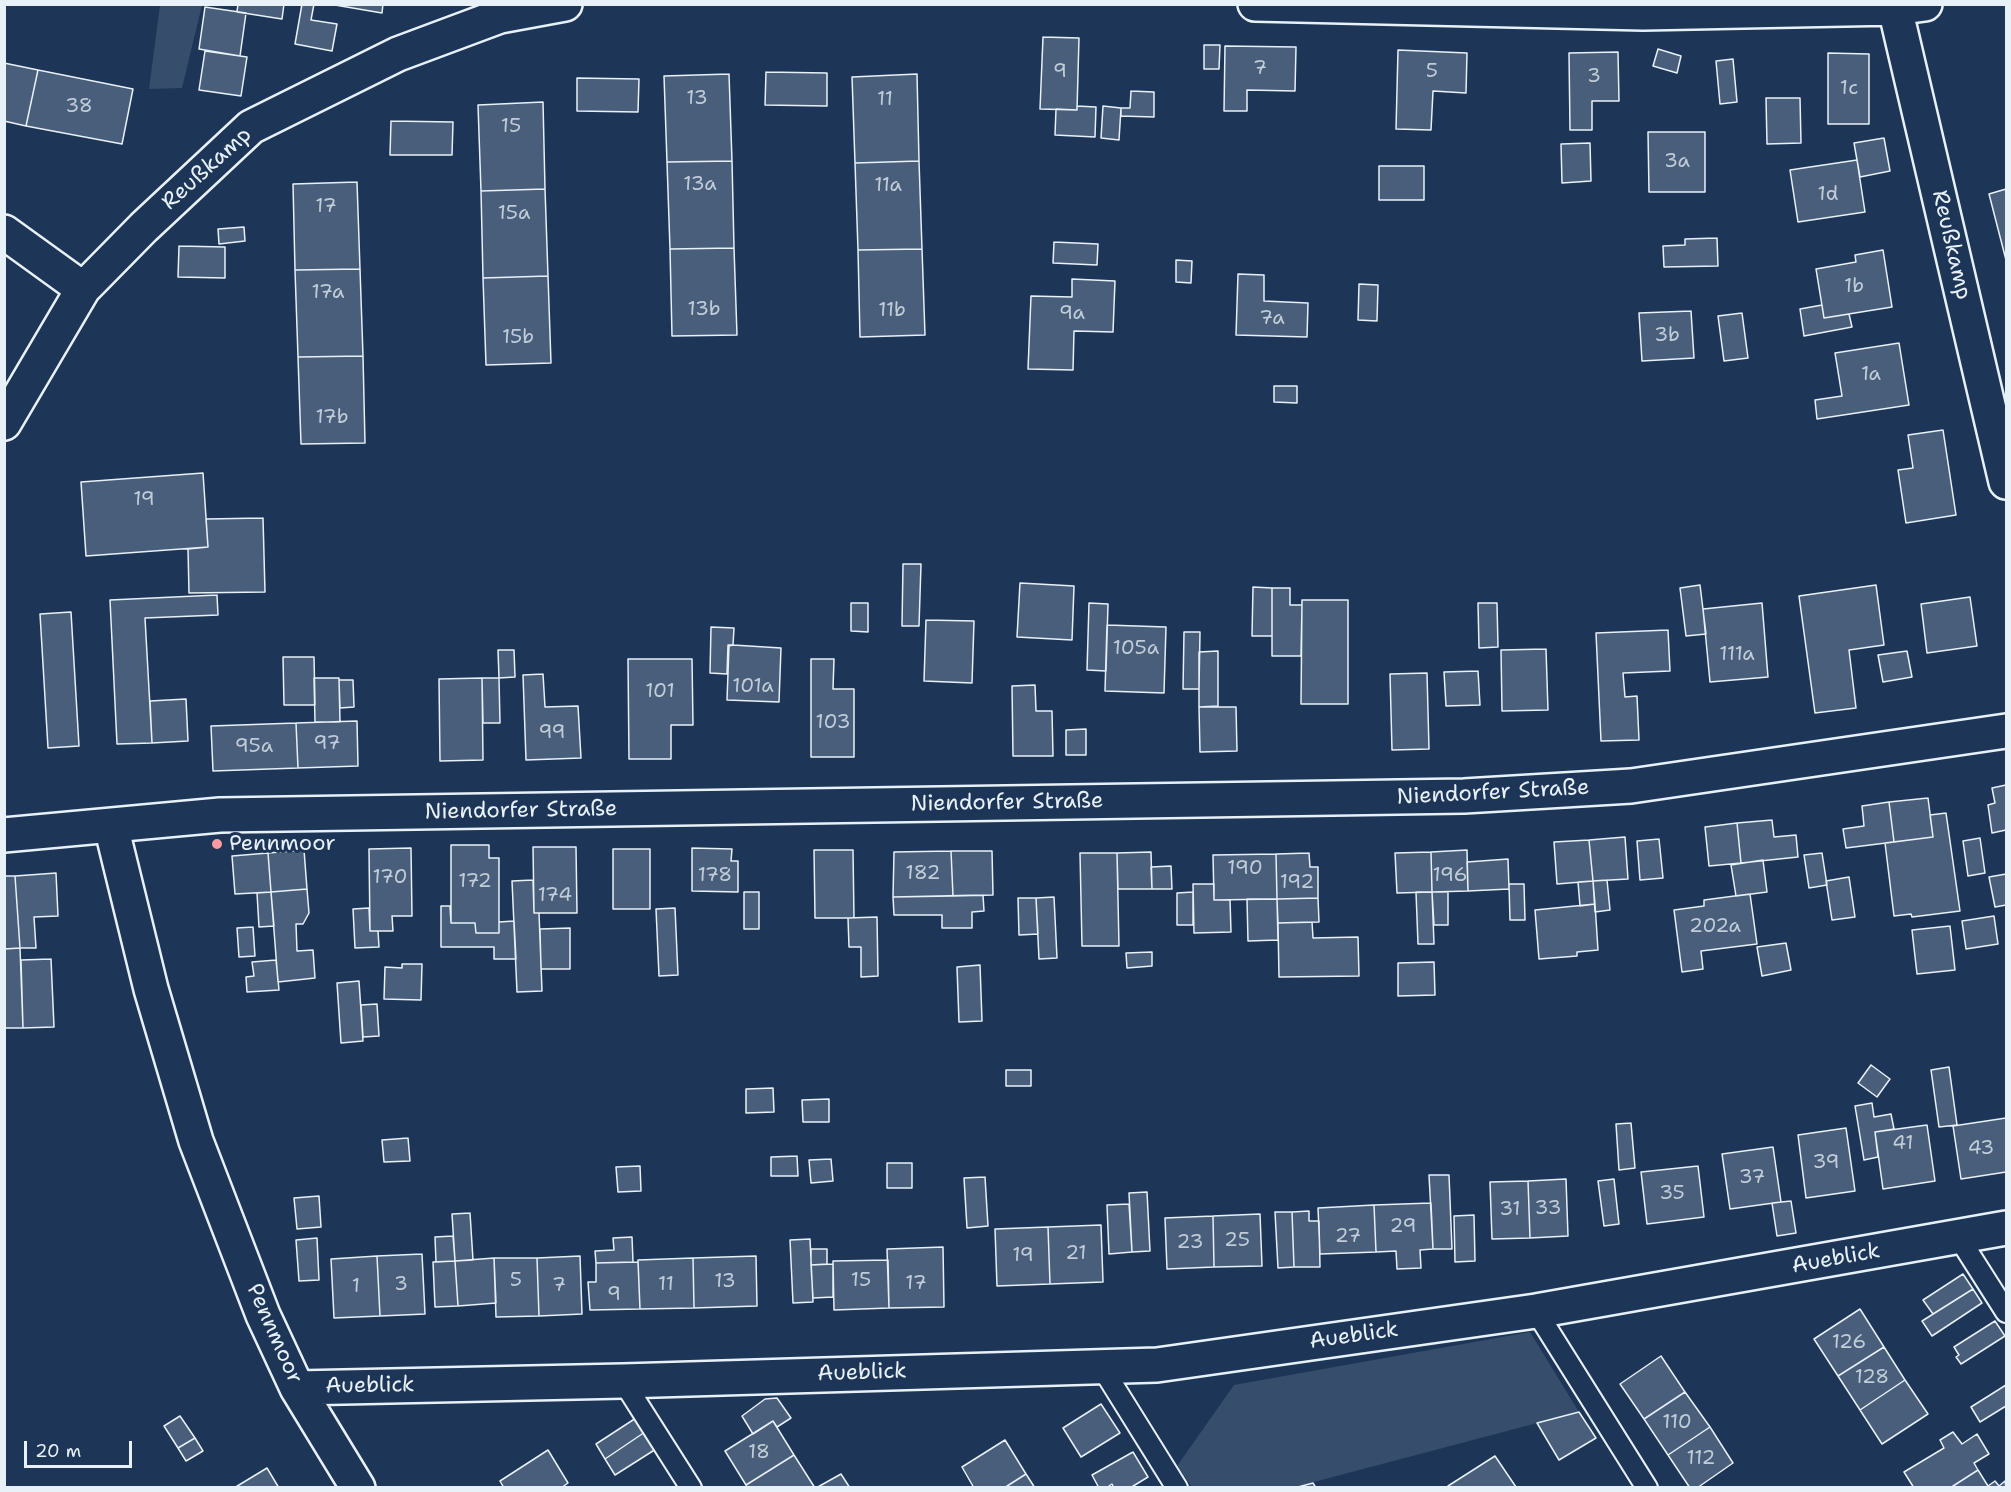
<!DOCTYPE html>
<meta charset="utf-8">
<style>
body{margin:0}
#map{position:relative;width:2011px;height:1492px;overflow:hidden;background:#1d3557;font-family:"Shantell Sans",sans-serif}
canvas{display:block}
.frame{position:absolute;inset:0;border:6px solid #e8f1f8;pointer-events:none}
.scale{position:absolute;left:24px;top:1441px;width:108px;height:27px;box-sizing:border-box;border:3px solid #e8f1f8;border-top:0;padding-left:8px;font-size:18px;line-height:21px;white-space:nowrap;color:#e8f1f8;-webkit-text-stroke:4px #1d3557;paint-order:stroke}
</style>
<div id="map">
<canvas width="2011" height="1492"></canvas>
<div class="frame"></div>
<div class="scale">20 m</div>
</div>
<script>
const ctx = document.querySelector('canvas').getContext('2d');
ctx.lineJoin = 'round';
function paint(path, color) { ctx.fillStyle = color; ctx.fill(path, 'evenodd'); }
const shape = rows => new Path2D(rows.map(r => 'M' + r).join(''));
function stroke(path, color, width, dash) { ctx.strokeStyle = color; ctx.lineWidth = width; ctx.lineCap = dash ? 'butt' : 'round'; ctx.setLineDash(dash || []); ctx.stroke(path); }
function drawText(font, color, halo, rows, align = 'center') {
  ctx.font = font + ' "Shantell Sans",sans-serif'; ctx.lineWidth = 6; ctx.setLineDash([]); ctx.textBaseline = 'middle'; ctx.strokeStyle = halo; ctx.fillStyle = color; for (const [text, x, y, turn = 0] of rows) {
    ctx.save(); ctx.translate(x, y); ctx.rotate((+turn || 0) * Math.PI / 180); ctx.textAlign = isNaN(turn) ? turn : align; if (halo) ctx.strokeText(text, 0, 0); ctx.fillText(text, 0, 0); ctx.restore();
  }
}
const green = shape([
 [160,5,202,5,182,88,149,89],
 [1530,1332,1579,1412,1295,1487,1192,1487,1177,1466,1234,1385]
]);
const building = shape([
 [238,4,284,4,282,19,237,12,238,4],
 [302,4,314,4,311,20,337,24,332,51,295,44,302,4],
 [329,4,383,4,382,13,329,4],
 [205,7,246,13,240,56,199,49,205,7],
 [1043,37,1079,38,1077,110,1040,109,1043,37],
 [1204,45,1220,45,1219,69,1204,69,1204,45],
 [1225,46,1296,47,1295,91,1247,90,1247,111,1224,111,1225,46],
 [1658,49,1681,56,1677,73,1653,66,1658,49],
 [1398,50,1467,53,1466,93,1433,91,1431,130,1396,129,1398,50],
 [205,51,247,57,241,96,199,90,205,51],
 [1618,52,1619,101,1592,101,1592,130,1570,130,1569,53,1618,52],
 [1828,53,1869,54,1869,124,1828,124,1828,53],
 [1733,59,1737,102,1720,104,1716,61,1733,59],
 [4,63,38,70,26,126,4,121,4,63],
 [38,70,133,89,122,144,26,126,38,70],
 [766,72,827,73,827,106,765,105,766,72],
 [729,74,732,161,667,162,664,76,729,74],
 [917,74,919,161,855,163,852,77,917,74],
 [577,78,639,79,638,112,577,111,577,78],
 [1131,91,1154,92,1154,117,1121,116,1121,108,1130,108,1131,91],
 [1766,98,1800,98,1801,143,1767,144,1766,98],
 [543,102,545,189,481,191,478,105,543,102],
 [1077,106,1096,107,1095,137,1055,135,1056,109,1077,110,1077,106],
 [1103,106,1121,108,1119,140,1101,138,1103,106],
 [391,121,453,122,452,155,390,155,391,121],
 [1648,132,1705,132,1705,192,1649,192,1648,132],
 [1884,138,1890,171,1860,177,1854,143,1884,138],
 [1590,143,1591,181,1562,183,1561,144,1590,143],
 [1857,160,1865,212,1798,222,1790,170,1857,160],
 [732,161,734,248,670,249,667,162,732,161],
 [919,161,922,249,858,250,855,163,919,161],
 [1379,166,1424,166,1424,200,1379,200,1379,166],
 [357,182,360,269,295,270,293,184,357,182],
 [545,189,548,276,483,278,481,191,545,189],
 [2006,189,2006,260,1989,194,2006,189],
 [244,227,245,241,219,244,218,229,244,227],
 [1717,238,1718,266,1664,267,1663,246,1685,245,1685,239,1717,238],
 [1054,242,1098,244,1097,265,1053,263,1054,242],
 [179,246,225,247,225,278,178,277,179,246],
 [734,248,737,335,672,336,670,249,734,248],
 [922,249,925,335,860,337,858,250,922,249],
 [1883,250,1892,307,1824,318,1816,269,1856,262,1855,255,1883,250],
 [1176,260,1192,261,1191,283,1176,282,1176,260],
 [360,269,363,356,298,357,295,270,360,269],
 [1238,274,1264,275,1264,301,1308,303,1307,337,1236,335,1238,274],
 [548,276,551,363,486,365,483,278,548,276],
 [1072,279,1115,281,1113,332,1074,331,1073,370,1028,369,1031,296,1072,297,1072,279],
 [1359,284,1378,285,1377,321,1358,320,1359,284],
 [1822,305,1824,318,1849,314,1852,327,1804,336,1800,309,1822,305],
 [1691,311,1694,358,1642,361,1639,313,1691,311],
 [1742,313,1748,358,1724,361,1718,316,1742,313],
 [1899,343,1909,405,1817,419,1815,400,1842,396,1835,353,1899,343],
 [363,356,365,443,301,444,298,357,363,356],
 [1274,386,1297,386,1297,403,1274,402,1274,386],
 [1943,430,1956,515,1906,523,1898,470,1913,468,1908,435,1943,430],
 [203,473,208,547,86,556,81,482,203,473],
 [263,518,265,592,189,593,188,549,208,547,206,519,263,518],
 [903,564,921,564,919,626,902,626,903,564],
 [1020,583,1074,586,1072,640,1017,637,1020,583],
 [1700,585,1706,634,1686,636,1680,588,1700,585],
 [1876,585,1884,645,1849,650,1856,708,1815,713,1799,596,1876,585],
 [1253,587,1272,588,1272,636,1252,636,1253,587],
 [1272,588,1290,588,1290,605,1302,605,1301,656,1272,656,1272,588],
 [217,595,218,615,145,618,152,743,117,744,110,600,217,595],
 [1970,597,1977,646,1927,653,1921,604,1970,597],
 [1302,600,1348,600,1348,704,1301,704,1302,600],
 [851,603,868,603,868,632,851,631,851,603],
 [1089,603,1108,604,1106,671,1087,670,1089,603],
 [1478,603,1497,603,1498,647,1479,648,1478,603],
 [1762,603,1768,677,1710,682,1703,609,1762,603],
 [71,612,79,746,48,748,40,614,71,612],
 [926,620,974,621,972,683,924,681,926,620],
 [1107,625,1166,627,1164,693,1105,691,1107,625],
 [711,627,734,628,733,645,728,645,727,674,710,673,711,627],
 [1668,630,1670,671,1623,673,1625,697,1637,696,1639,740,1601,741,1596,633,1668,630],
 [1184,632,1200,632,1199,689,1183,689,1184,632],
 [733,645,781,648,779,702,727,700,729,646,733,645],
 [1546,649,1548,710,1502,711,1501,650,1546,649],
 [498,650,514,650,515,677,499,678,498,650],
 [1218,651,1218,706,1199,707,1199,652,1218,651],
 [1907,651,1912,677,1883,682,1878,655,1907,651],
 [283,657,314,657,315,705,284,705,283,657],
 [628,659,692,659,693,725,671,725,671,759,629,759,628,659],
 [811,659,834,659,833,689,854,689,854,757,811,757,811,659],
 [1478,671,1480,705,1446,706,1444,672,1478,671],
 [1427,673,1429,749,1392,750,1390,674,1427,673],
 [543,674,545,707,578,706,581,758,526,760,523,675,543,674],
 [314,678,339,678,340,722,315,722,314,678],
 [482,678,499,678,500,723,483,723,482,678],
 [482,678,483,760,440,761,439,679,482,678],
 [339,680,353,680,354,707,340,708,339,680],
 [1035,685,1036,711,1052,711,1053,756,1013,756,1012,686,1035,685],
 [186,699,188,741,152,743,150,701,186,699],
 [1199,707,1236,707,1237,751,1200,752,1199,707],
 [357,721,358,766,298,768,296,723,357,721],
 [296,723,298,768,213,771,211,726,296,723],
 [1086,729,1086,755,1066,755,1066,730,1086,729],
 [2006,785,2006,830,1992,833,1988,805,1995,803,1992,788,2006,785],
 [1928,798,1933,837,1894,842,1889,802,1928,798],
 [1889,802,1894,842,1846,848,1843,829,1864,826,1862,806,1889,802],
 [1946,813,1960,911,1912,917,1911,914,1894,916,1885,843,1933,837,1930,815,1946,813],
 [1772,820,1774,837,1796,835,1798,857,1741,863,1737,823,1772,820],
 [1737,823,1741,863,1709,866,1705,827,1737,823],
 [1625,837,1628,879,1593,881,1589,840,1625,837],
 [1980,838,1985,873,1968,876,1963,841,1980,838],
 [1659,839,1663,878,1640,880,1637,841,1659,839],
 [1589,840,1593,881,1557,884,1554,842,1589,840],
 [451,845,489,845,489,858,499,858,499,933,476,933,475,923,451,923,451,845],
 [533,847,576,847,577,913,534,913,533,847],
 [411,848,412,916,392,916,393,931,370,931,369,849,411,848],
 [692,848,732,849,731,861,738,861,738,892,692,891,692,848],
 [613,849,650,849,650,909,613,909,613,849],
 [304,850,307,889,271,892,268,853,304,850],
 [814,850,853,850,854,918,815,918,814,850],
 [1467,850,1468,891,1432,892,1431,852,1467,850],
 [951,851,953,896,893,897,894,852,951,851],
 [951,851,992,851,993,895,953,896,951,851],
 [1151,852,1152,889,1118,889,1117,853,1151,852],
 [1431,852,1432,892,1397,893,1395,853,1431,852],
 [268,853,271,892,235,894,232,856,268,853],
 [1080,853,1117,853,1119,946,1082,946,1080,853],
 [1309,853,1310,867,1318,867,1318,898,1277,899,1276,854,1309,853],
 [1822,853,1827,885,1809,888,1804,855,1822,853],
 [1276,854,1277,899,1214,900,1213,855,1276,854],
 [1508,859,1509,889,1468,891,1467,862,1508,859],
 [1763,860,1767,892,1736,896,1731,865,1763,860],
 [1171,866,1172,889,1152,889,1151,867,1171,866],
 [56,873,58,916,34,917,36,948,20,948,15,876,56,873],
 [2006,874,2006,905,1995,907,1989,877,2006,874],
 [4,876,15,876,20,948,5,949,4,876],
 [1849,877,1855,917,1832,920,1826,881,1849,877],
 [533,880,534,913,539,913,542,991,517,992,512,881,533,880],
 [1607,880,1610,910,1595,912,1593,881,1607,880],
 [1593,881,1595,904,1580,906,1578,882,1593,881],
 [1193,884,1214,884,1214,900,1230,900,1231,932,1194,933,1193,884],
 [1509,884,1524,884,1525,920,1510,920,1509,884],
 [307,889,309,913,303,924,296,924,297,951,313,950,315,978,278,982,271,892,307,889],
 [271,892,274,926,259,927,257,893,271,892],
 [744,892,759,892,759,929,744,929,744,892],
 [1193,892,1193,925,1177,925,1177,893,1193,892],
 [1416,892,1432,892,1434,944,1418,944,1416,892],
 [1432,892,1448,892,1448,925,1434,925,1432,892],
 [1750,894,1757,944,1701,951,1703,969,1682,972,1674,910,1704,906,1704,900,1750,894],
 [983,895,984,911,972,912,972,928,942,928,942,915,894,915,893,897,983,895],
 [1054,897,1057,958,1039,959,1036,898,1054,897],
 [1018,898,1036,898,1038,934,1019,935,1018,898],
 [1318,898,1319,922,1278,923,1277,899,1318,898],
 [1247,899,1277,899,1278,940,1248,941,1247,899],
 [1595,904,1598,950,1577,952,1577,956,1539,959,1535,910,1595,904],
 [441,906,450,906,451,923,475,923,476,933,499,933,499,922,514,921,516,959,494,959,494,947,441,947,441,906],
 [369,908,370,931,378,931,379,947,355,948,353,909,369,908],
 [675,908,678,975,659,976,656,909,675,908],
 [1994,916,1998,944,1966,949,1962,921,1994,916],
 [877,917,878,976,861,977,861,947,849,947,848,918,877,917],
 [1312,922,1313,938,1358,937,1359,976,1279,977,1278,923,1312,922],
 [1950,926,1955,970,1917,974,1912,930,1950,926],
 [253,927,255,956,239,957,237,928,253,927],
 [570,928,570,969,541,969,540,929,570,928],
 [1786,943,1791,970,1762,976,1757,947,1786,943],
 [20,948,23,1028,4,1028,4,949,20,948],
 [1152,952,1152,966,1127,968,1126,953,1152,952],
 [51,959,54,1027,23,1028,21,960,51,959],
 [276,960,279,990,247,992,246,977,254,976,252,962,276,960],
 [1434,962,1435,995,1398,996,1398,963,1434,962],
 [402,964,422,964,421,1000,384,999,385,967,402,968,402,964],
 [980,965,982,1021,959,1022,957,967,980,965],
 [359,981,363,1041,341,1043,337,983,359,981],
 [377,1004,379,1036,363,1037,361,1005,377,1004],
 [1871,1065,1890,1079,1877,1097,1858,1083,1871,1065],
 [1949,1067,1957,1125,1939,1127,1931,1070,1949,1067],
 [1006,1070,1031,1070,1031,1086,1006,1086,1006,1070],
 [773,1088,774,1112,746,1113,746,1089,773,1088],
 [829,1099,829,1122,803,1122,802,1100,829,1099],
 [1872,1103,1874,1117,1891,1114,1894,1129,1875,1132,1878,1157,1864,1160,1855,1106,1872,1103],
 [2006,1118,2006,1172,1961,1179,1953,1126,2006,1118],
 [1631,1123,1635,1168,1619,1170,1616,1124,1631,1123],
 [1927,1125,1935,1181,1883,1189,1875,1132,1927,1125],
 [1846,1128,1855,1191,1806,1198,1798,1135,1846,1128],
 [408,1138,410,1161,384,1162,382,1140,408,1138],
 [1773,1147,1781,1202,1730,1209,1722,1154,1773,1147],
 [797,1156,798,1176,771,1176,771,1157,797,1156],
 [831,1159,833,1181,811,1183,809,1160,831,1159],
 [887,1163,912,1163,912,1188,887,1188,887,1163],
 [640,1166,641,1191,618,1192,616,1167,640,1166],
 [1698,1166,1704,1217,1647,1224,1641,1172,1698,1166],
 [1429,1175,1449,1175,1452,1249,1433,1249,1429,1175],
 [985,1177,988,1226,967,1228,964,1178,985,1177],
 [1566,1179,1568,1236,1530,1238,1528,1181,1566,1179],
 [1614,1179,1619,1224,1604,1226,1598,1181,1614,1179],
 [1528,1181,1530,1238,1492,1239,1490,1182,1528,1181],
 [1147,1192,1150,1251,1132,1252,1129,1193,1147,1192],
 [319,1196,321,1227,297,1229,294,1198,319,1196],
 [1791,1201,1796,1233,1777,1236,1772,1203,1791,1201],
 [1431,1203,1433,1249,1420,1250,1421,1268,1397,1269,1396,1251,1376,1252,1374,1205,1431,1203],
 [1129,1204,1132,1252,1109,1254,1107,1205,1129,1204],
 [1374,1205,1376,1252,1320,1254,1318,1208,1374,1205],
 [1309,1211,1309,1221,1319,1221,1320,1267,1294,1267,1292,1212,1309,1211],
 [1275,1212,1292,1212,1294,1267,1278,1268,1275,1212],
 [470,1213,473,1260,455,1261,452,1214,470,1213],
 [1260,1214,1262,1266,1214,1267,1213,1216,1260,1214],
 [1474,1215,1475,1261,1455,1262,1454,1216,1474,1215],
 [1213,1216,1214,1267,1167,1269,1165,1218,1213,1216],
 [1101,1225,1103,1282,1050,1284,1048,1227,1101,1225],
 [1048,1227,1050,1284,997,1286,995,1229,1048,1227],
 [453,1236,455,1261,436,1262,435,1237,453,1236],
 [632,1237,633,1262,596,1263,595,1251,614,1250,613,1238,632,1237],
 [317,1238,319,1280,299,1281,296,1240,317,1238],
 [810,1239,813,1302,793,1303,790,1240,810,1239],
 [943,1247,944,1307,889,1308,887,1249,943,1247],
 [811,1249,827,1249,827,1264,811,1265,811,1249],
 [422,1254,425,1314,380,1316,377,1256,422,1254],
 [377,1256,380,1316,334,1318,331,1259,377,1256],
 [580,1256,582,1314,539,1316,537,1258,580,1256],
 [756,1256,757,1306,694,1308,693,1258,756,1256],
 [494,1258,537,1258,539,1316,496,1317,494,1258],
 [494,1258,496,1303,458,1306,455,1261,494,1258],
 [693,1258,694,1308,640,1309,638,1260,693,1258],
 [888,1260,889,1308,834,1310,833,1261,888,1260],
 [455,1261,458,1306,435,1307,433,1262,455,1261],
 [638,1262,640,1309,590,1310,588,1282,596,1282,596,1263,638,1262],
 [833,1264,833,1297,813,1298,811,1265,833,1264],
 [1963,1274,1973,1289,1933,1314,1923,1300,1963,1274],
 [1973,1289,1982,1303,1932,1336,1922,1321,1973,1289],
 [1860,1309,1884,1347,1838,1376,1814,1339,1860,1309],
 [1995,1321,2005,1336,1961,1364,1956,1357,1959,1355,1954,1347,1995,1321],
 [1884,1347,1905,1380,1860,1410,1838,1376,1884,1347],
 [1661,1356,1685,1392,1644,1419,1620,1384,1661,1356],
 [1905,1380,1928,1414,1882,1444,1860,1410,1905,1380],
 [2006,1385,2006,1406,1980,1422,1971,1407,2006,1385],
 [1685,1392,1710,1427,1668,1455,1644,1419,1685,1392],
 [777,1398,791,1418,777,1427,773,1421,753,1434,742,1416,765,1399,777,1398],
 [1101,1404,1120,1433,1081,1457,1063,1428,1101,1404],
 [1579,1412,1596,1438,1559,1460,1537,1423,1579,1412],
 [180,1416,195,1438,178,1448,164,1426,180,1416],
 [636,1418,645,1432,605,1459,596,1444,636,1418],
 [773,1421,794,1455,746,1485,725,1451,773,1421],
 [1710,1427,1733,1463,1697,1488,1690,1488,1668,1455,1710,1427],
 [645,1432,656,1449,615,1475,605,1459,645,1432],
 [1953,1432,1962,1444,1977,1434,1989,1454,1974,1463,1978,1470,1950,1488,1914,1488,1904,1472,1944,1448,1940,1440,1953,1432],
 [195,1438,203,1451,186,1461,178,1448,195,1438],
 [1005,1440,1026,1474,1004,1488,974,1488,962,1467,1005,1440],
 [548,1450,568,1483,561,1488,504,1488,500,1481,548,1450],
 [1133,1452,1148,1477,1130,1488,1114,1488,1112,1484,1106,1488,1099,1488,1092,1475,1133,1452],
 [794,1455,815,1488,747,1488,746,1485,794,1455],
 [1495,1456,1516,1487,1449,1488,1448,1486,1495,1456],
 [267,1468,279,1488,234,1488,267,1468],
 [1978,1470,1988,1486,1995,1481,1999,1486,2005,1481,2006,1488,1950,1488,1978,1470],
 [841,1474,850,1488,816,1488,841,1474],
 [1026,1474,1035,1488,1004,1488,1026,1474],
 [1313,1483,1316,1488,1294,1488,1313,1483]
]);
const service = shape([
 [1959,1238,2006,1312],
 [1536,1311,1647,1488],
 [1101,1366,1177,1488],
 [623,1381,691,1488]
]);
const minor = shape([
 [1255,4,1643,13,1895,8,2006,482],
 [1895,8,1925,4],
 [4,232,83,289],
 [4,423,83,289,144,227,251,127,398,54,500,16,565,4],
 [111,826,151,989,196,1141,263,1315,297,1388,358,1488],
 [297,1388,623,1381,1157,1365,1536,1311,2006,1228]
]);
const secondary = shape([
 [4,835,220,815,1464,796,1631,786,2006,731]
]);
const markers = [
 [217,844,6,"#ff9aa2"]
];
const numberNames = [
 ["7",1260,69],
 ["9",1060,72],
 ["5",1432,72],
 ["3",1594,77],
 ["1c",1849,89],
 ["13",697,99],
 ["11",885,100],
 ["38",79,107],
 ["15",511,127],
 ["3a",1677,162],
 ["13a",700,185],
 ["11a",888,186],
 ["1d",1828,195],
 ["17",326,207],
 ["15a",514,214],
 ["1b",1854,287],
 ["17a",328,293],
 ["13b",704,310],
 ["11b",892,311],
 ["9a",1072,314],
 ["7a",1272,319],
 ["3b",1667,336],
 ["15b",518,338],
 ["1a",1871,375],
 ["17b",332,418],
 ["19",144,500],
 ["105a",1136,649],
 ["111a",1737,655],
 ["101a",753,687],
 ["101",660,692],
 ["103",833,723],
 ["99",552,733],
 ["97",327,744],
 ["95a",254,747],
 ["190",1245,869],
 ["182",923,874],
 ["178",715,876],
 ["196",1450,876],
 ["170",390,878],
 ["172",475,882],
 ["192",1297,883],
 ["174",555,896],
 ["202a",1715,927],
 ["41",1903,1144],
 ["43",1981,1149],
 ["39",1826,1163],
 ["37",1752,1178],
 ["35",1672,1194],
 ["33",1548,1209],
 ["31",1510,1210],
 ["29",1403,1227],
 ["27",1348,1237],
 ["25",1237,1241],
 ["23",1190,1243],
 ["21",1076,1254],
 ["19",1023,1256],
 ["5",516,1281],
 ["15",861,1281],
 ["13",725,1282],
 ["17",916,1284],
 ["3",401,1285],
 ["11",666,1285],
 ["7",559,1286],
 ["1",356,1287],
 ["9",614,1295],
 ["126",1849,1343],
 ["128",1872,1378],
 ["110",1677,1423],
 ["18",759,1453],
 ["112",1701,1459]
];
const streetNames = [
 ["Reußkamp",207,169,-42],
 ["Reußkamp",1951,245,77],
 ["Niendorfer Straße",1493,793,-3],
 ["Niendorfer Straße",1007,803,-1],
 ["Niendorfer Straße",521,811,-1],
 ["Aueblick",1836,1259,-10],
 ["Pennmoor",274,1334,66],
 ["Aueblick",1354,1336,-8],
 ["Aueblick",862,1373,-2],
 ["Aueblick",370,1386,-1]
];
const poiNames = [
 ["Pennmoor",229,844]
];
paint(green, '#374d6c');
paint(building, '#495e7a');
stroke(building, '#e8f1f8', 1.5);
stroke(service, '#e8f1f8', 24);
stroke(minor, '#e8f1f8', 38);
stroke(secondary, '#e8f1f8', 38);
stroke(service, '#1d3557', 20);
stroke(minor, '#1d3557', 33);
stroke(secondary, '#1d3557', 33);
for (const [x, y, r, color] of markers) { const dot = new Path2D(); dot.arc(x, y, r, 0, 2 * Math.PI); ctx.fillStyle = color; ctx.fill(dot); stroke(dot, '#1d3557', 2); }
drawText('20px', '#c0ccd8', null, numberNames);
drawText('22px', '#e8f1f8', '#1d3557', streetNames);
drawText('22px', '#e8f1f8', '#1d3557', poiNames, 'left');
</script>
